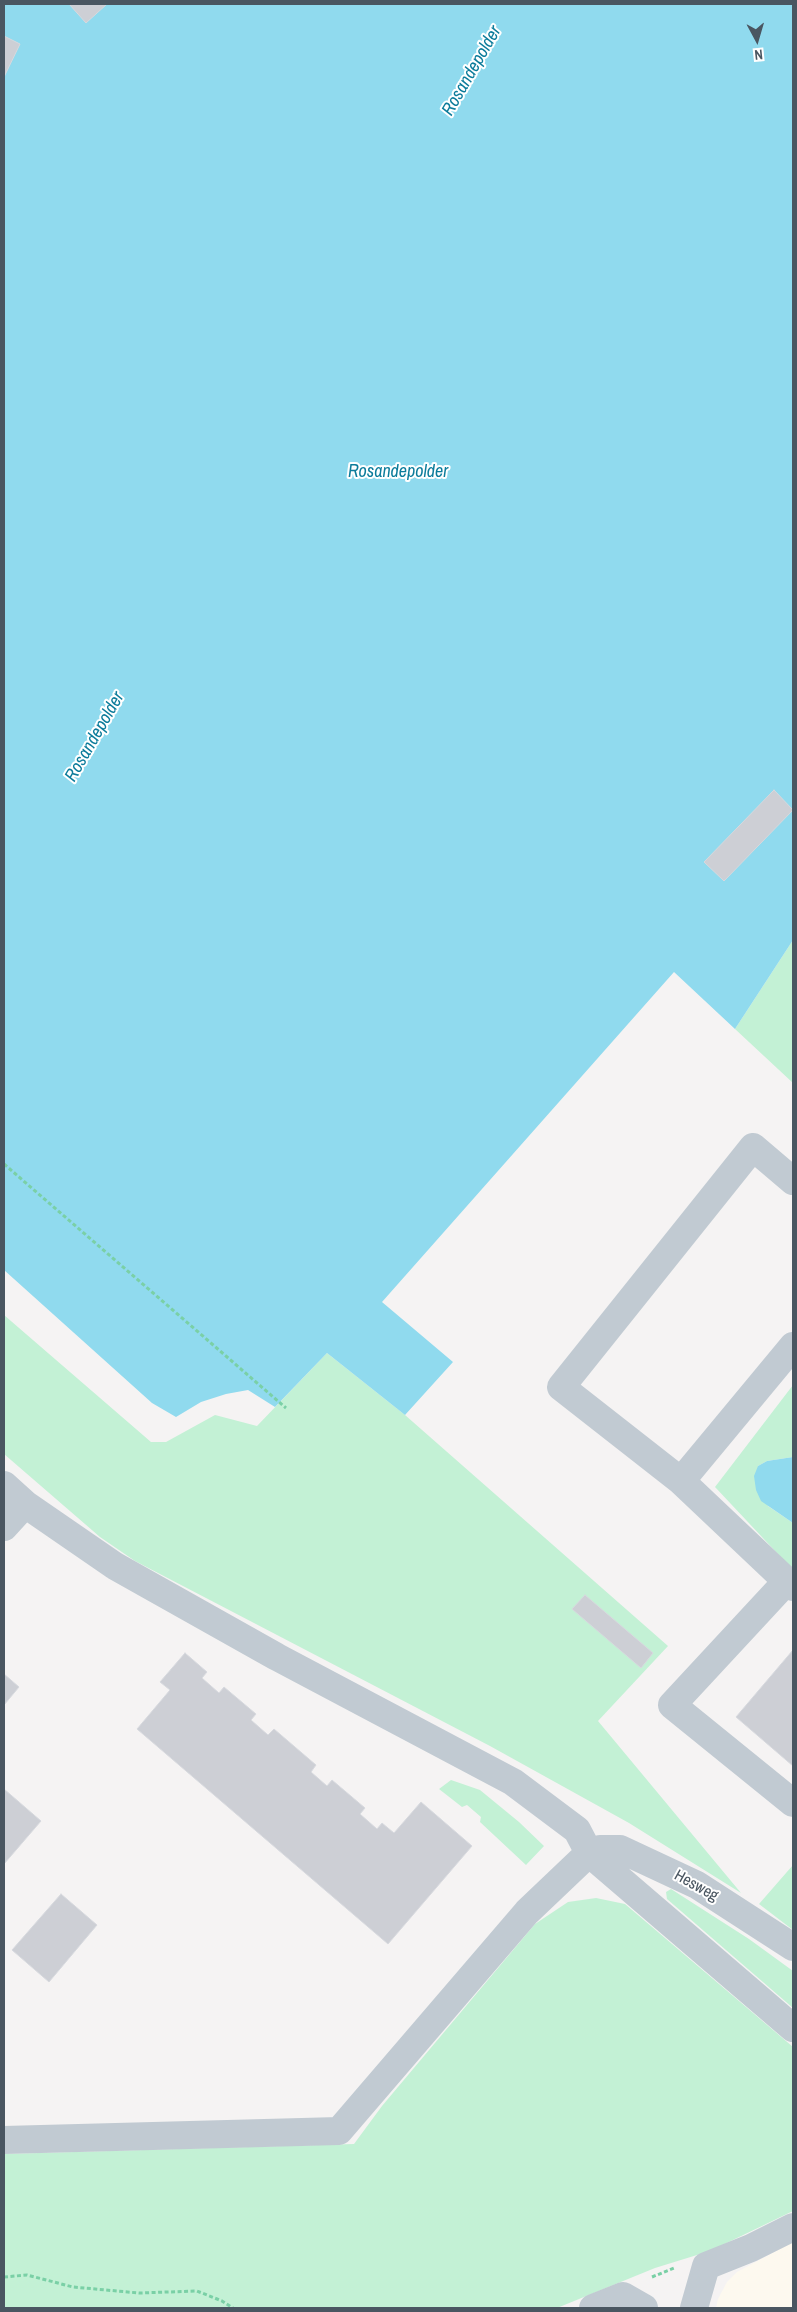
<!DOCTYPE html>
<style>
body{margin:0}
#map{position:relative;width:797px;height:2312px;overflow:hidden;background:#f5f3f3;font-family:"Archivo Narrow",sans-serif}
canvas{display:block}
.frame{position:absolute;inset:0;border:5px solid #4a5661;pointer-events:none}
.north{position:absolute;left:732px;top:15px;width:50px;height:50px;-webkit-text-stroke:4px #fff;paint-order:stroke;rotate:174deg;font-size:14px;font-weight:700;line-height:20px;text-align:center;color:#4a5661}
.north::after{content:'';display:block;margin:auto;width:18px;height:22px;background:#4a5661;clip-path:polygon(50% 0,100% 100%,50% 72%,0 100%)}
</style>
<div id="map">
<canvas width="797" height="2312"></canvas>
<div class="frame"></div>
<div class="north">N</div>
</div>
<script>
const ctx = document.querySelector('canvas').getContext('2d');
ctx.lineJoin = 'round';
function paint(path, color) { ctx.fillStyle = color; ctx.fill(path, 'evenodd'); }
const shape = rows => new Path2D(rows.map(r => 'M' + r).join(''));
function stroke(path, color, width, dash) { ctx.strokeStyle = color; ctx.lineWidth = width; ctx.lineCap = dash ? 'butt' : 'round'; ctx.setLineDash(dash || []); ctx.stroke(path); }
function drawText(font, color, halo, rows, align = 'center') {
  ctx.font = font + ' "Archivo Narrow",sans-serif'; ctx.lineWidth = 4; ctx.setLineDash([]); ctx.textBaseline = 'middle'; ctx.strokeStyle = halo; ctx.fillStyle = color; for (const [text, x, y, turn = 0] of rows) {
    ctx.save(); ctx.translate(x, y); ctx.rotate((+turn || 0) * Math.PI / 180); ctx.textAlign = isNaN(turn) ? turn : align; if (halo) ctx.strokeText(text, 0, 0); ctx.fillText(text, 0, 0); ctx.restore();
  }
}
const commercial = shape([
 [793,2242,793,2308,716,2308,718,2299,727,2282,737,2272]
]);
const green = shape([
 [793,940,793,1083,735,1029],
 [4,1315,151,1442,166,1442,215,1415,257,1426,327,1353,405,1415,668,1646,598,1721,741,1893,629,1823,490,1746,135,1561,100,1537,4,1454],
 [793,1385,793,1457,767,1461,758,1466,768,1506,793,1523,793,1570,715,1487],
 [451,1780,480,1790,519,1822,544,1846,526,1865,480,1822,481,1817,467,1805,462,1807,439,1789],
 [793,1865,793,1930,759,1904],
 [671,1889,749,1939,793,1971,793,2008,667,1899,666,1892],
 [596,1898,625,1904,793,2047,793,2211,710,2251,655,2268,557,2308,4,2308,4,2154,354,2144,382,2106,535,1924,568,1902]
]);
const water = shape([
 [4,4,793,4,793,940,735,1029,674,972,382,1302,453,1362,405,1415,327,1353,275,1407,248,1390,226,1394,201,1402,176,1417,152,1403,4,1270],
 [793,1457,793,1523,761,1501,756,1490,754,1476,758,1466,767,1461]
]);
const building = shape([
 [69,4,107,4,86,23,69,4],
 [4,36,20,44,4,77,4,36],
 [774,790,793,810,724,881,704,862,774,790],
 [585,1595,653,1653,641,1668,572,1609,585,1595],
 [793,1650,793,1766,736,1717,793,1650],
 [185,1653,207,1672,202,1678,219,1693,224,1687,256,1714,251,1720,268,1735,274,1729,316,1765,311,1772,327,1786,332,1780,365,1808,360,1814,377,1829,382,1823,394,1833,421,1802,472,1846,388,1944,137,1729,170,1690,160,1682,185,1653],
 [4,1674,19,1687,4,1705,4,1674],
 [4,1789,41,1821,4,1864,4,1789],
 [61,1894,97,1925,49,1982,12,1950,61,1894]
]);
const path = shape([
 [4,1164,286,1408],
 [4,2277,27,2275,73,2287,139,2293,197,2291,222,2301,233,2308],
 [652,2277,674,2268]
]);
const minor = shape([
 [793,1181,753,1147,561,1387,681,1481,793,1587],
 [681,1481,793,1346],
 [4,1485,25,1504,115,1566,277,1657,513,1782,577,1830,589,1853,793,2028],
 [4,1527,25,1504],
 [787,1581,672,1705,793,1803],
 [4,2140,339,2131,527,1912,589,1853,600,1849,620,1849,697,1885,793,1947],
 [593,2308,623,2296,644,2308],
 [694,2308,706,2266,751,2248,793,2227]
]);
const streetNames = [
 ["Hesweg",696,1886,29]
];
const waterNames = [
 ["Rosandepolder",472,71,-60],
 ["Rosandepolder",398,472],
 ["Rosandepolder",95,737,-60]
];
paint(commercial, '#fdf9ef');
paint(green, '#c3f1d5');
paint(water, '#90daee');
paint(building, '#cdcfd5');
stroke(building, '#d7d9de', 1);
stroke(path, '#7ad0a6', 3, [4, 2.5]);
stroke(minor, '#c1cad2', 28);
drawText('16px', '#4a5661', '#fff', streetNames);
drawText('italic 18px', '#0c7c9b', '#fff', waterNames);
</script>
